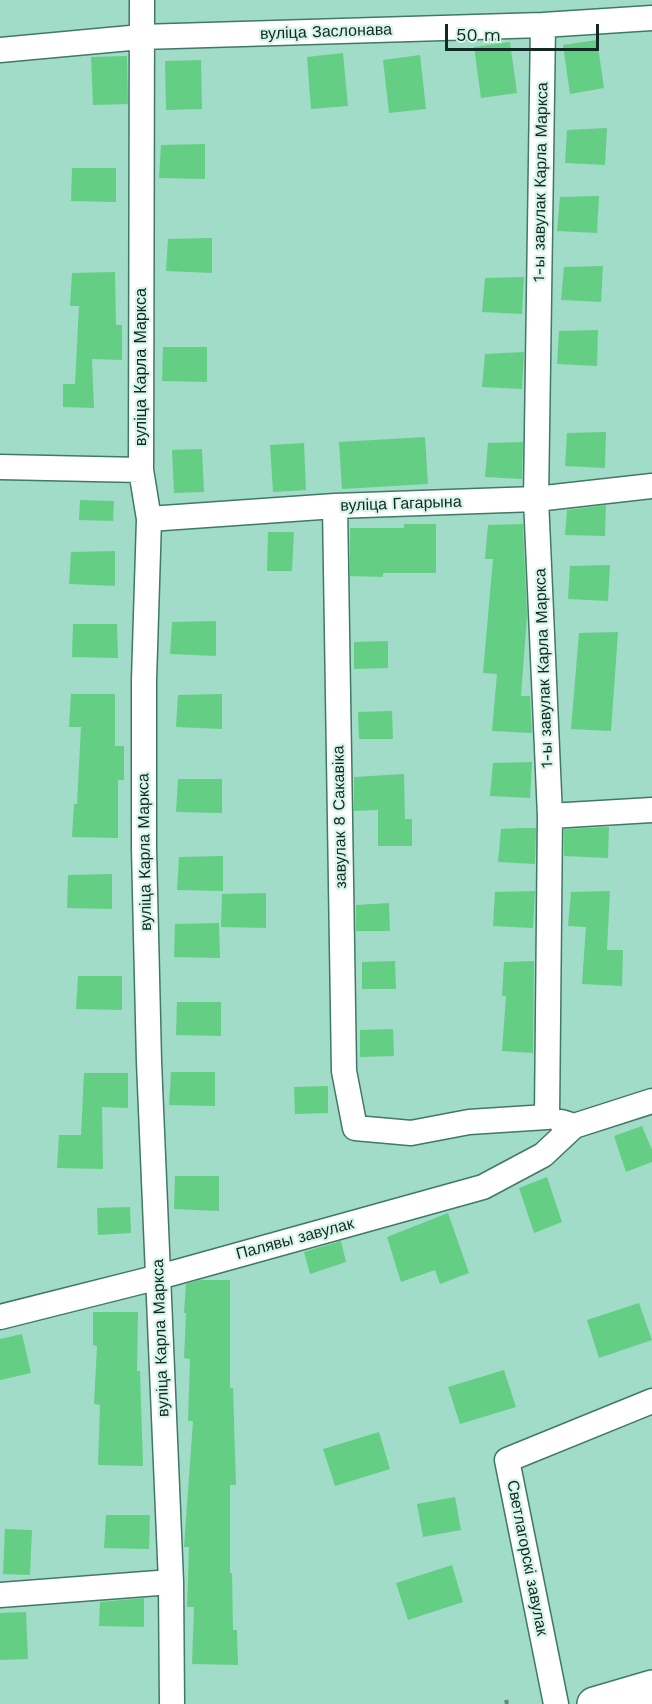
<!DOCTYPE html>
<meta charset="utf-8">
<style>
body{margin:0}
#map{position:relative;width:652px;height:1704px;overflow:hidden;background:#a0dcc7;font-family:"Work Sans",sans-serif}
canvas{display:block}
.scale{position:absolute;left:445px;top:24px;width:154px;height:27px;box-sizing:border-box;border:3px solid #112922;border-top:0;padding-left:8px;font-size:18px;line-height:21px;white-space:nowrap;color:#112922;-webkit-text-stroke:4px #d8f5ea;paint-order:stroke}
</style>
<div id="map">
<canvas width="652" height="1704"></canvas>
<div class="scale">50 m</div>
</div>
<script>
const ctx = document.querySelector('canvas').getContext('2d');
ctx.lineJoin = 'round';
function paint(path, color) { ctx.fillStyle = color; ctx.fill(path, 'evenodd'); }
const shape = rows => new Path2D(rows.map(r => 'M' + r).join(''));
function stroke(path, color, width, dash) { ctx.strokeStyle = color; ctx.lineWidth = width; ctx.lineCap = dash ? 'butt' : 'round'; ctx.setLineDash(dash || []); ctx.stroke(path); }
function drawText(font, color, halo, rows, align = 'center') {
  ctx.font = font + ' "Work Sans",sans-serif'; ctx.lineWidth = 4.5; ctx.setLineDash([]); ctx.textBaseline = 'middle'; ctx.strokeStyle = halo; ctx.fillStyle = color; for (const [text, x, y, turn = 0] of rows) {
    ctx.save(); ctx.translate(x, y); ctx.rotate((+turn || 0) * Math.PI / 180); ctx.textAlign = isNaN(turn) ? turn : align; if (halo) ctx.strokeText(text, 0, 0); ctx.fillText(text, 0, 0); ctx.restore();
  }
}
const building = shape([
 [597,40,604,88,570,94,563,45],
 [510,42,517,93,481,98,474,47],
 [343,53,348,106,311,109,307,57],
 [420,55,426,109,389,113,383,60],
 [127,56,128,104,93,105,91,57],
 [201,60,202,109,166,110,165,61],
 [607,128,605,165,565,163,567,130],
 [205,144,205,179,159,178,161,145],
 [72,168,116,168,116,202,71,201],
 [599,196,597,233,557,231,560,197],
 [212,238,212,273,166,271,168,239],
 [603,266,601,302,561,300,564,267],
 [115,272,116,325,122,325,122,360,92,359,94,408,63,407,63,384,75,384,79,306,70,306,72,273],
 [524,277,522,314,482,312,485,278],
 [598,330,597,366,557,364,559,331],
 [163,347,207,347,207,382,162,381],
 [524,352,522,389,482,387,485,354],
 [606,432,605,468,565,466,567,433],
 [425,437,428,484,342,489,339,442],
 [523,442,522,479,485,477,488,443],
 [304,443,306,490,273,492,270,445],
 [202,449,204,492,174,493,172,450],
 [80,500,114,501,113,521,79,520],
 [606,505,605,536,565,535,567,510],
 [404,524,436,524,436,573,383,573,383,577,350,576,350,528,404,528],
 [523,524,527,616,521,696,530,696,532,733,492,731,497,674,483,673,493,559,485,559,488,525],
 [268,532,294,532,292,571,267,571],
 [115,551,115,586,69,584,71,552],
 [610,565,608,601,568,599,570,566],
 [216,621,216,656,170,654,172,622],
 [73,624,117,624,118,658,72,657],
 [618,632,611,731,571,729,579,633],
 [388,641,388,668,354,669,354,642],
 [71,694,115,694,115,746,124,746,124,780,118,780,118,838,72,837,74,804,77,804,81,727,69,727],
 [222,694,222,729,176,727,178,695],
 [392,711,393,739,359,739,358,712],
 [532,762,530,798,490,796,493,763],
 [404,774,405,819,412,819,412,846,378,846,378,810,354,811,354,777],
 [178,779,222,779,222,813,176,812],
 [609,827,608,858,564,856,564,829],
 [520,828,536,828,535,864,498,862,501,829],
 [223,856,223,891,177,890,179,857],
 [112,874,112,909,67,908,68,875],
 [535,891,533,928,493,926,495,892],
 [610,891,607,950,623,950,622,986,582,984,586,927,568,926,571,892],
 [266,893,266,928,221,927,222,894],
 [389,903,390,931,356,931,356,905],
 [219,923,220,958,174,957,175,924],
 [395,961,396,989,362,989,362,962],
 [534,961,533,1053,502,1051,506,996,502,996,504,962],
 [78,976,122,976,122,1010,76,1009],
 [177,1002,221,1002,221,1036,176,1035],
 [393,1029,394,1056,360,1057,360,1030],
 [171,1072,215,1072,215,1106,169,1105],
 [84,1073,128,1073,128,1108,102,1107,103,1169,57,1168,59,1135,81,1135],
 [328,1086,328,1113,295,1114,294,1087],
 [642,1126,652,1150,652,1162,626,1172,614,1136],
 [175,1176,219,1176,219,1211,174,1209],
 [547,1177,562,1222,534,1233,519,1188],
 [130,1207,131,1233,98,1235,97,1208],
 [448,1213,469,1273,440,1284,435,1270,401,1282,387,1237],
 [341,1241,346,1262,310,1274,304,1252],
 [200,1280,230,1280,230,1388,233,1388,236,1485,230,1485,230,1573,232,1573,233,1630,237,1630,238,1665,192,1664,194,1607,187,1607,189,1547,184,1547,193,1421,188,1421,190,1359,184,1358,186,1313,184,1313,186,1284],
 [639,1303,652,1340,599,1358,587,1320],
 [93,1312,138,1312,137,1371,140,1371,143,1466,98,1465,100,1405,94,1404,97,1346,93,1345],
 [22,1334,31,1373,0,1380,0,1339],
 [504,1370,516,1407,460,1424,448,1387],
 [379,1432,390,1469,335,1486,323,1449],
 [455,1497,461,1530,423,1537,417,1504],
 [106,1515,150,1515,149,1549,104,1548],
 [5,1529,32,1530,30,1575,3,1574],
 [452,1565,463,1602,408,1620,396,1583],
 [144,1598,144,1627,99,1626,100,1602],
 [26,1612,28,1659,0,1660,0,1613]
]);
const path = shape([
 [506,1700,507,1704]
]);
const street = shape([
 [142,0,141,470,149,519,144,680,144,849,149,1062,171,1582,172,1704],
 [0,50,141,37,543,25,652,18],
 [0,467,141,470],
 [335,506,344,1071,355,1128,411,1133,469,1122,547,1117,550,816,536,499,543,25],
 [149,519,335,506,536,499,652,486],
 [550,816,652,810],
 [561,1122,574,1126,652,1101],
 [0,1317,159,1277,483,1187,543,1155,574,1126],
 [0,1595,171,1582],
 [556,1704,507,1460,652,1401]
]);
const secondary = shape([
 [594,1704,652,1687]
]);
const streetNames = [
 ["вуліца Заслонава",326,32,-2],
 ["1-ы завулак Карла Маркса",541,182,-89],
 ["вуліца Карла Маркса",141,367,-90],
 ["вуліца Гагарына",401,504,-2],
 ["1-ы завулак Карла Маркса",544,668,-92],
 ["завулак 8 Сакавіка",340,817,-91],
 ["вуліца Карла Маркса",145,852,-91],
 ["Палявы завулак",295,1239,-15],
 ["вуліца Карла Маркса",161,1338,-92],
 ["Светлагорскі завулак",527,1558,79]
];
paint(building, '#64cf84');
stroke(street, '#407967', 27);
stroke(secondary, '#407967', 36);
stroke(path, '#5f8b7c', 4, [4.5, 4.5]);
stroke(street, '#fff', 24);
stroke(secondary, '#fff', 33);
drawText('16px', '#112922', '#d8f5ea', streetNames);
</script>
